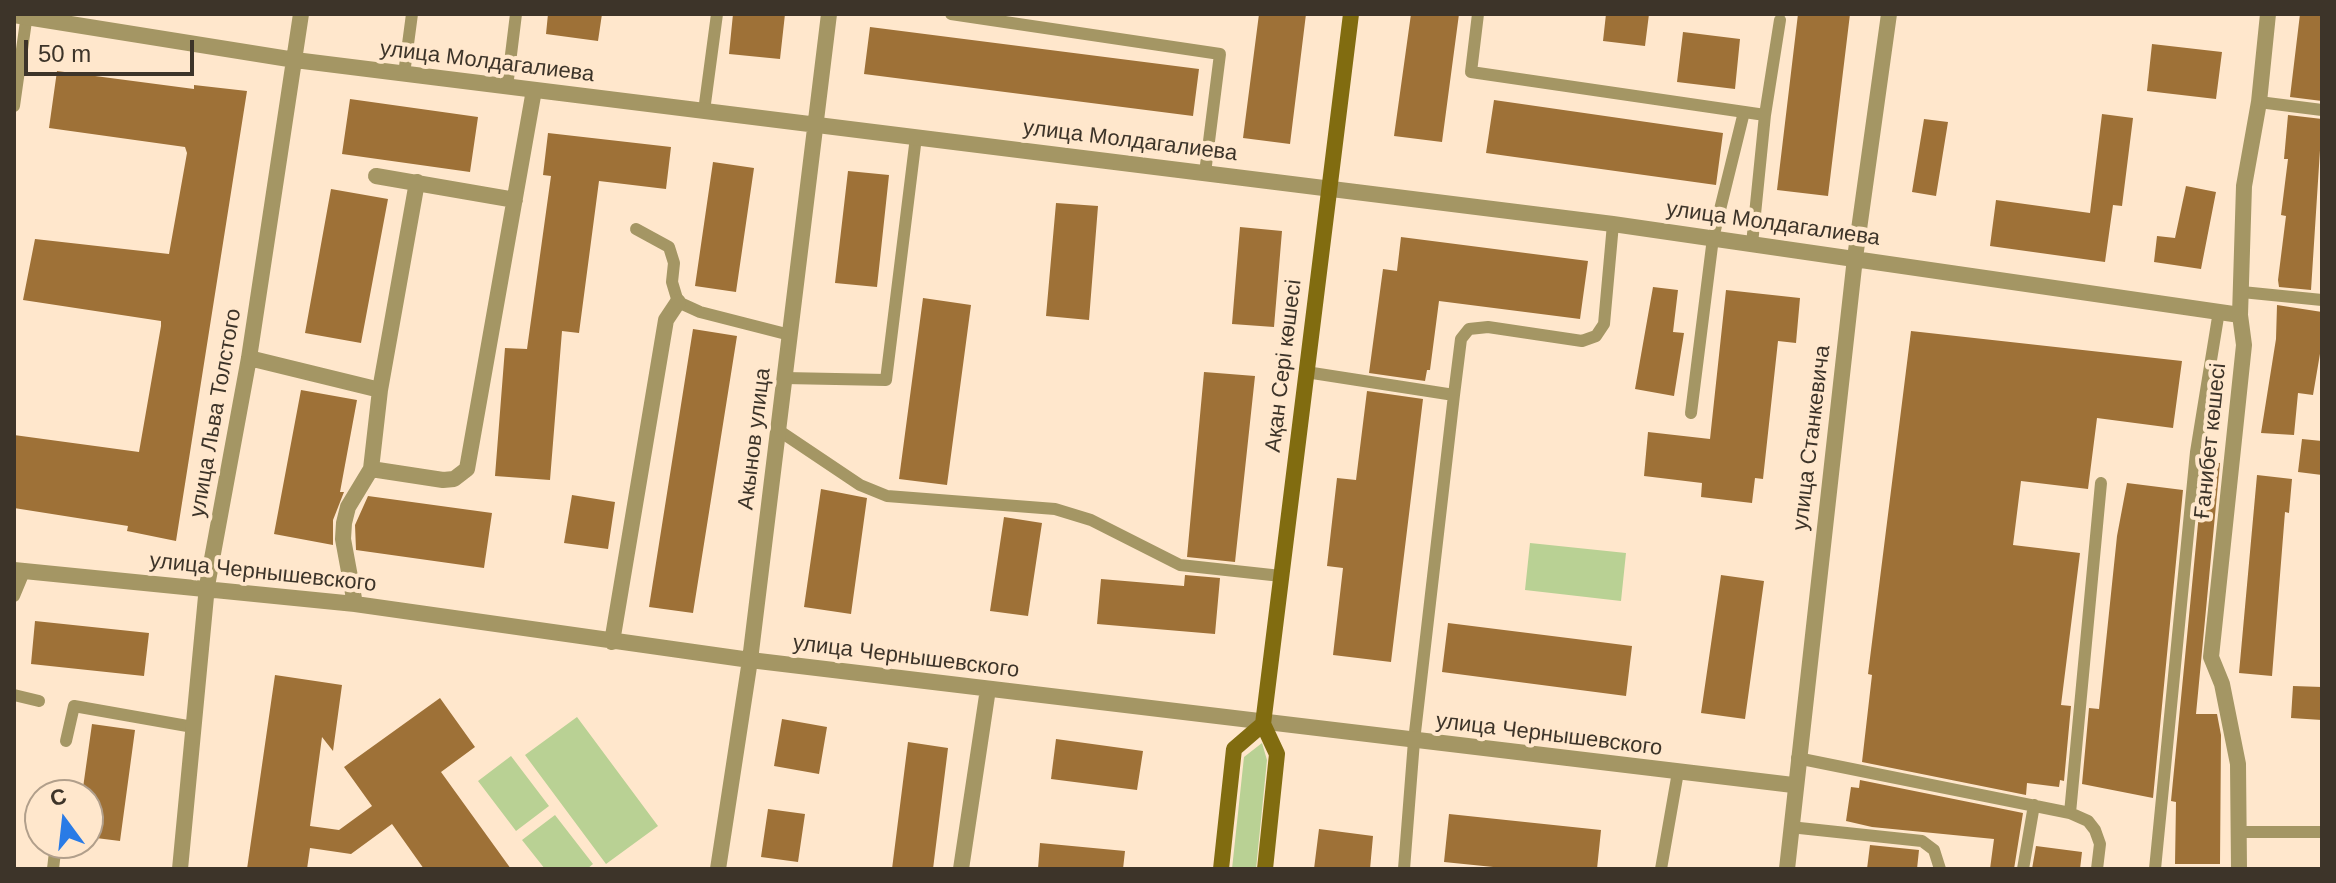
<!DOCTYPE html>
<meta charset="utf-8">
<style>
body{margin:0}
#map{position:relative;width:2336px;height:883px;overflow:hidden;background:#ffe7cc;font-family:Helvetica,sans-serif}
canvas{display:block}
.frame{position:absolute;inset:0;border:16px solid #3d3429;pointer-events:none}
.north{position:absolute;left:24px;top:779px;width:80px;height:80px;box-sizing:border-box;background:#ffe7cc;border:2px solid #b19f8b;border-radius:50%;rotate:345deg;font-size:22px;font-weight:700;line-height:32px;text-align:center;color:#3d3429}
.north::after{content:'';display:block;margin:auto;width:28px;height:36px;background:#297be6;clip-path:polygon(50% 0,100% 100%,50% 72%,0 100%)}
.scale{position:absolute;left:24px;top:40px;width:170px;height:36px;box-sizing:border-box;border:4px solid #3d3429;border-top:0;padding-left:10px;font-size:24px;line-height:28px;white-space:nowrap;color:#3d3429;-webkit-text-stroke:6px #ffe7cc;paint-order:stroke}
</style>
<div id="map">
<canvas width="2336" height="883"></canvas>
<div class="frame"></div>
<div class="north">С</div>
<div class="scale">50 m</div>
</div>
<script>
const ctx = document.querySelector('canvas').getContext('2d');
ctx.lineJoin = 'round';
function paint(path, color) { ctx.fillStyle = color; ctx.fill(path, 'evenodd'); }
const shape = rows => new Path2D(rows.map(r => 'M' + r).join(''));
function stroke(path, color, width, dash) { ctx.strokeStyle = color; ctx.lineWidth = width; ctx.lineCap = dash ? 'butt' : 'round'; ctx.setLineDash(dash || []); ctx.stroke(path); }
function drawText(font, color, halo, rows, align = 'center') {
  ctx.font = font + ' Helvetica,sans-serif'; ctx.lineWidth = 8; ctx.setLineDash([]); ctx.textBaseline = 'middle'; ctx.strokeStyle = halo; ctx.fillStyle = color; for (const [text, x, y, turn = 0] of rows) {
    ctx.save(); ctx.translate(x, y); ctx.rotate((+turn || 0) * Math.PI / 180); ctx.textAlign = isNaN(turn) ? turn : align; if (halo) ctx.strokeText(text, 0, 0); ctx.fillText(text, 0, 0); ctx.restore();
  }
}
const green = shape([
 [1530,543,1626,553,1621,601,1525,590],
 [577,717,658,826,606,864,525,755],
 [1262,743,1267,760,1256,869,1232,869,1244,757],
 [511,756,549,806,516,831,478,781],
 [555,815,593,864,587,869,545,869,522,840]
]);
const building = shape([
 [548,14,602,14,598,41,546,34],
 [733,14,785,14,780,59,729,54],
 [1259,14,1306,14,1290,144,1243,138],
 [1411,14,1459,14,1442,142,1394,136],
 [1606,14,1649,14,1645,46,1603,41],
 [1798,14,1850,14,1828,196,1777,190],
 [2300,14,2322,14,2322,101,2290,97],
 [870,27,1199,69,1193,116,864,74],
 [1683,32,1740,39,1735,89,1677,82],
 [2152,44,2222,52,2216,99,2147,91],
 [57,71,194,89,194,85,247,91,176,541,127,531,128,526,14,508,14,435,139,452,161,326,161,321,23,300,35,239,169,254,187,153,185,147,49,128],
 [350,99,478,117,470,172,342,154],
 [1494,100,1723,133,1716,185,1486,153],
 [2102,114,2133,118,2122,206,2113,205,2105,262,1990,246,1996,200,2090,213],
 [2288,115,2322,119,2311,290,2279,287,2278,280,2286,216,2281,215,2288,159,2284,159],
 [1924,119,1948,122,1936,196,1912,192],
 [548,133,671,147,666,189,599,181,579,333,562,331,550,480,495,476,505,348,527,349,551,176,543,175],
 [713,162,754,168,736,292,695,286],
 [848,171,889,175,877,287,835,283],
 [2186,186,2216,192,2201,269,2154,262,2157,236,2175,238],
 [331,189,388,199,361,343,305,333],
 [1056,203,1098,206,1089,320,1046,316],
 [1240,227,1282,231,1274,327,1232,324],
 [1401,237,1588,261,1580,319,1439,301,1430,370,1427,370,1425,381,1369,373,1383,269,1397,271],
 [1653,287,1678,290,1673,332,1684,333,1674,396,1635,389],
 [1726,290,1800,298,1796,343,1778,341,1763,479,1755,478,1752,503,1701,497,1702,483,1644,476,1648,432,1710,439],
 [923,298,971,305,947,485,899,479],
 [2277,305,2322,312,2322,342,2313,395,2298,393,2294,435,2261,433,2276,339],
 [693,329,737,336,693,613,649,607],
 [1911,331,2182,361,2173,428,2097,418,2088,489,2021,481,2013,545,2080,553,2061,705,2071,706,2064,781,2060,780,2059,787,2027,783,2026,795,1862,762,1872,675,1868,674],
 [1204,372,1255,376,1235,562,1187,557],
 [301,390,357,400,340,492,344,492,333,520,333,545,274,534],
 [1367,391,1423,399,1391,662,1333,655,1343,568,1327,566,1337,478,1356,480],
 [2302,439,2322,441,2322,475,2298,472],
 [2204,462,2220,463,2196,714,2217,714,2221,735,2220,864,2175,864,2176,802,2171,801],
 [2257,475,2292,479,2289,513,2285,512,2272,676,2239,673],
 [2127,483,2183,490,2153,798,2082,784,2089,708,2099,709,2117,536],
 [821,489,867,498,851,614,804,607],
 [572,495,615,502,608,549,564,543],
 [368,496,492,513,484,568,356,550,355,525],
 [1004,517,1042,523,1028,616,990,611],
 [1185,575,1220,578,1215,634,1097,624,1101,579,1184,586],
 [1721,575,1764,581,1745,719,1701,713],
 [35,621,149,633,144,676,31,664],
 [1448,623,1632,646,1626,696,1442,672],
 [275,675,342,685,333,751,322,737,310,826,339,830,372,806,344,767,440,698,475,747,441,772,511,869,424,869,392,824,351,854,310,848,307,869,247,869],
 [2293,686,2322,687,2322,720,2291,718],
 [782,719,827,727,819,774,774,766],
 [92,724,135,730,120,841,88,837,88,795,82,795],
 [1056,739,1143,751,1137,790,1051,779],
 [908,742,948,748,933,869,892,869],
 [1860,780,2023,813,2014,869,1990,869,1994,839,1872,827,1846,821,1851,787,1859,788],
 [768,809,805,814,798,862,761,857],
 [1449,814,1601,830,1597,869,1513,869,1444,862],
 [1319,829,1373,836,1370,869,1314,869],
 [1040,843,1125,851,1123,869,1038,869],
 [1870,845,1919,850,1917,869,1867,869],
 [2036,846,2082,852,2080,869,2032,869]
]);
const lane = shape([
 [951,14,1220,54,1205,173],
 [1478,14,1471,72,1765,115],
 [404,74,412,14],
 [507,87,516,14],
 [2259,102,2322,110],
 [14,106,27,14],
 [704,111,717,14],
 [636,229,669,247,674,263,672,282,678,302,700,312,790,335],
 [1752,244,1765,115,1780,20],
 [2242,292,2322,300],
 [1306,372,1454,395,1414,741,1404,869],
 [785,378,886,380,916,137],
 [1454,395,1461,339,1469,329,1488,327,1582,341,1596,336,1604,324,1613,224],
 [1691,413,1713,238,1744,112],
 [778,430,860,485,887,496,1055,509,1091,520,1180,565,1281,576],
 [14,596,24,572],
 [14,695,39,701],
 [66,741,74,706,193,727],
 [1797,758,2070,813,2088,821,2095,830,2100,844,2097,869],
 [2070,813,2101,483],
 [1790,827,1922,841,1934,850,1940,869],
 [2239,832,2322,832],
 [53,869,56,843],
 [1661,869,1678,772],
 [2023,869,2034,805],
 [2155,869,2196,452,2219,311]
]);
const street = shape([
 [14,15,295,60,1613,224,2240,315],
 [376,176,515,200],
 [249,358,380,390],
 [371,469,443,480,454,479,467,469,534,90],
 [14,570,355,604,750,660,1793,785],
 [355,604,343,539,344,523,348,507,371,469,380,390,417,182],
 [612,642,666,320,678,302],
 [180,869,207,586,249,358,301,14],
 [718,869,750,660,829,14],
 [961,869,988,689],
 [1787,869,1855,258,1889,14],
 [2239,869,2238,764,2222,684,2211,657,2244,345,2240,315,2244,186,2259,102,2268,14]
]);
const secondary = shape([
 [1221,869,1234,749,1263,724],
 [1265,869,1277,754,1263,724,1351,14]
]);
const streetNames = [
 ["улица Молдагалиева",487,62,7],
 ["улица Молдагалиева",1130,141,7],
 ["улица Молдагалиева",1773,224,8],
 ["Ақан Сері көшесі",1284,366,-83],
 ["улица Льва Толстого",216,413,-80],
 ["улица Станкевича",1812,438,-83],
 ["Акынов улица",755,439,-83],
 ["Ғанибет көшесі",2211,441,-84],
 ["улица Чернышевского",263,573,6],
 ["улица Чернышевского",906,657,7],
 ["улица Чернышевского",1549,735,7]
];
paint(green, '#b9d194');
paint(building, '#9e7137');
stroke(lane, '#a49664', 12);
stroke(street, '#a49664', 16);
stroke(secondary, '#816c10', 16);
drawText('22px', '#3d3429', '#ffe7cc', streetNames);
</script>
